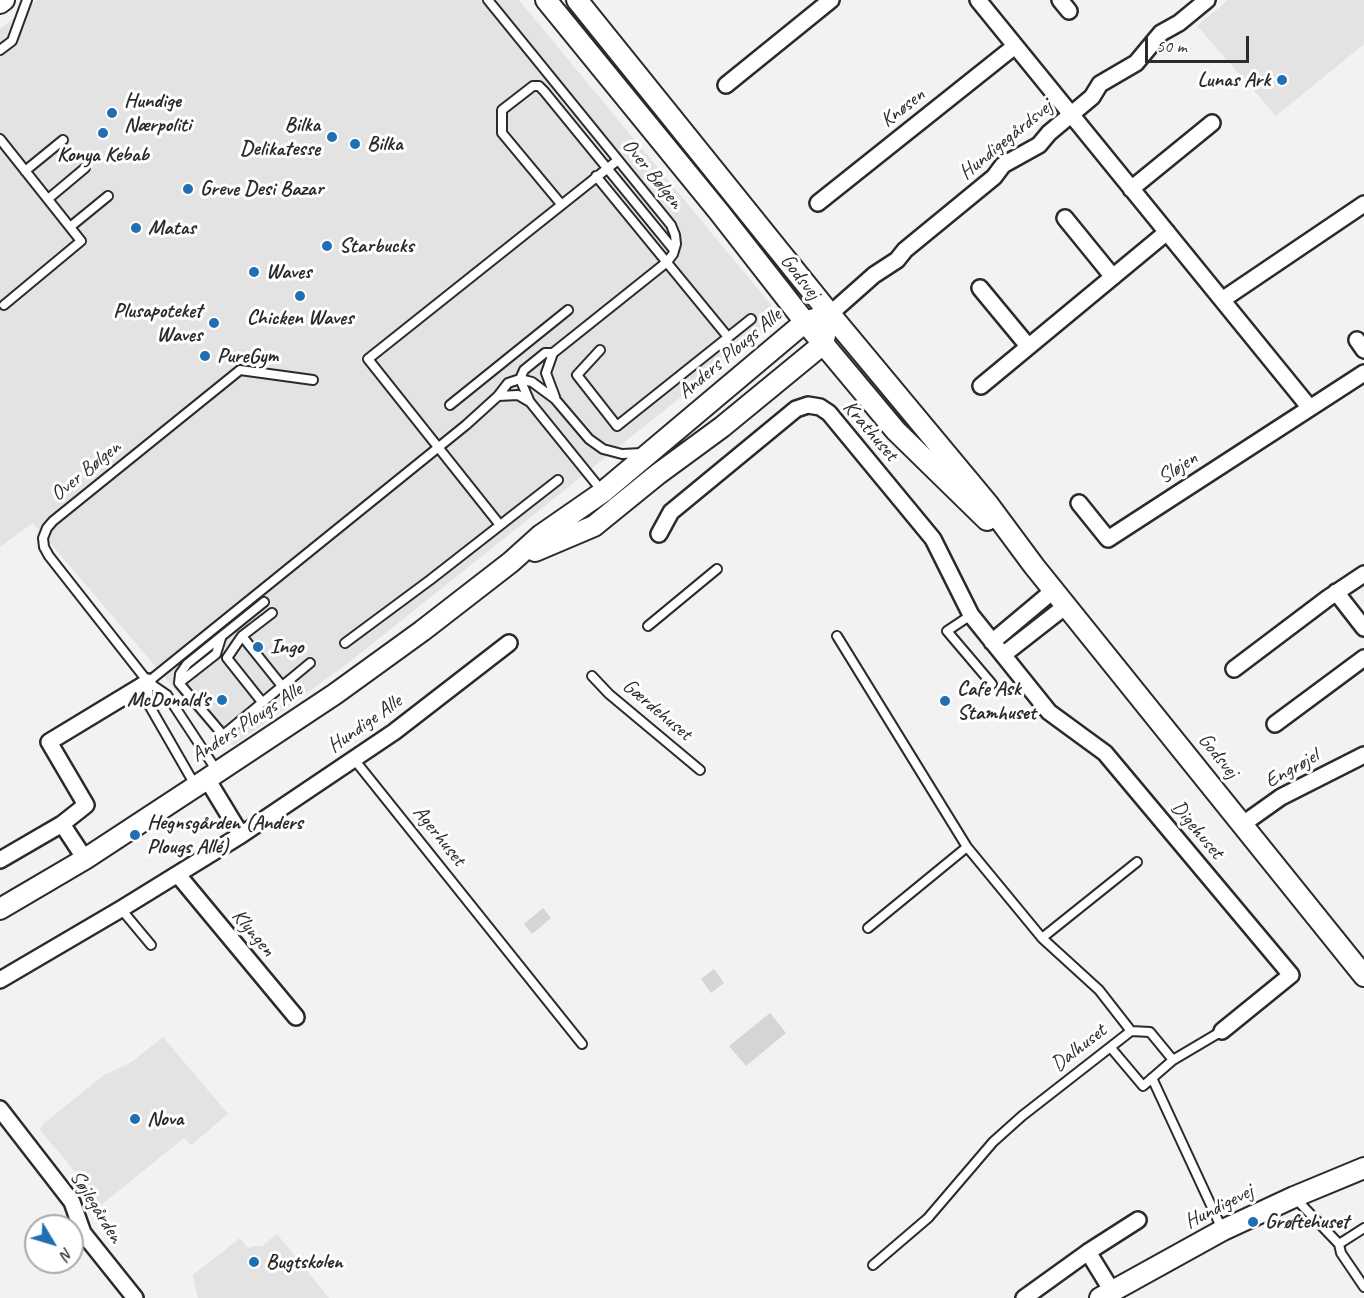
<!DOCTYPE html>
<meta charset="utf-8">
<style>
body{margin:0}
#map{position:relative;width:1364px;height:1298px;overflow:hidden;background:#f2f2f2;font-family:Caveat,sans-serif}
canvas{display:block}
.north{position:absolute;left:24px;top:1214px;width:60px;height:60px;box-sizing:border-box;background:#fff;border:2px solid #aaa;border-radius:50%;rotate:128deg;font-size:16px;font-weight:700;line-height:24px;text-align:center;color:#2b2b2b}
.north::after{content:'';display:block;margin:auto;width:21px;height:27px;background:#1f6fb2;clip-path:polygon(50% 0,100% 100%,50% 72%,0 100%)}
.scale{position:absolute;left:1145px;top:36px;width:104px;height:27px;box-sizing:border-box;border:3px solid #2b2b2b;border-top:0;padding-left:8px;font-size:18px;line-height:21px;white-space:nowrap;color:#2b2b2b;-webkit-text-stroke:4px #fff;paint-order:stroke}
</style>
<div id="map">
<canvas width="1364" height="1298"></canvas>
<div class="north">N</div>
<div class="scale">50 m</div>
</div>
<script>
const ctx = document.querySelector('canvas').getContext('2d');
ctx.lineJoin = 'round';
function paint(path, color) { ctx.fillStyle = color; ctx.fill(path, 'evenodd'); }
const shape = rows => new Path2D(rows.map(r => 'M' + r).join(''));
function stroke(path, color, width, dash) { ctx.strokeStyle = color; ctx.lineWidth = width; ctx.lineCap = dash ? 'butt' : 'round'; ctx.setLineDash(dash || []); ctx.stroke(path); }
function drawText(font, color, halo, rows, align = 'center') {
  ctx.font = font + ' Caveat,sans-serif'; ctx.lineWidth = 6; ctx.setLineDash([]); ctx.textBaseline = 'middle'; ctx.strokeStyle = halo; ctx.fillStyle = color; for (const [text, x, y, turn = 0] of rows) {
    ctx.save(); ctx.translate(x, y); ctx.rotate((+turn || 0) * Math.PI / 180); ctx.textAlign = isNaN(turn) ? turn : align; if (halo) ctx.strokeText(text, 0, 0); ctx.fillText(text, 0, 0); ctx.restore();
  }
}
const built = shape([
 [37,0,519,0,781,317,347,664,234,745,220,742,33,523,0,547,0,29],
 [1228,0,1364,0,1364,44,1276,116,1197,26],
 [163,1037,228,1114,191,1145,184,1138,95,1210,87,1186,40,1130,43,1124,104,1075,130,1063],
 [277,1234,329,1298,198,1298,193,1275,240,1238,248,1248,252,1246,262,1246]
]);
const green = shape([
 [543,908,551,918,532,934,524,924],
 [714,969,724,983,711,993,701,979],
 [770,1013,786,1033,746,1066,729,1046]
]);
const service = shape([
 [488,0,671,225,675,235,676,244,673,254,667,262,553,353,546,373,555,397],
 [0,50,12,41,27,0],
 [0,139,81,241,4,305],
 [25,171,63,140],
 [596,176,728,337],
 [48,199,85,168],
 [561,204,502,133,502,110,533,86,539,86,544,91,674,250],
 [70,227,108,196],
 [600,350,577,375,617,426,751,319],
 [498,396,518,395,530,402,602,491],
 [529,400,520,379,524,370,545,353,553,353],
 [450,405,568,310],
 [500,525,368,359,618,160],
 [264,602,187,664,180,674,179,683,223,735,310,663],
 [272,613,242,636,282,686],
 [971,615,947,631,992,684],
 [648,626,717,569],
 [242,636,227,658,262,702],
 [837,636,967,847,1042,938,1099,990,1131,1031,1022,1116,993,1142,928,1218,873,1265],
 [345,643,430,580,558,480],
 [592,676,609,694,700,770],
 [148,682,466,425,498,396,508,383,520,379,532,382,555,399,589,439,603,449,622,454,642,453],
 [148,682,149,705,195,785],
 [179,683,216,654,221,638],
 [353,758,582,1044],
 [217,771,167,695,148,682,49,556,44,547,43,538,47,528,53,521,240,370,313,380],
 [121,909,151,945],
 [868,928,967,847],
 [1042,938,1137,862],
 [1111,1048,1143,1086,1173,1060,1150,1032,1131,1031],
 [1173,1060,1222,1031],
 [1152,1078,1222,1229],
 [1295,1198,1339,1244,1364,1228],
 [1339,1244,1341,1253,1364,1287]
]);
const minor = shape([
 [978,0,1310,408],
 [1060,0,1069,11],
 [726,85,831,0],
 [1131,189,1212,123],
 [818,203,1015,46],
 [1065,218,1113,277],
 [980,288,1028,346],
 [1222,300,1364,204],
 [830,314,874,275,897,260,905,250,994,177,1003,165,1039,145,1049,133,1092,97,1100,84,1136,63,1161,33,1179,23,1207,0],
 [1357,340,1364,350],
 [981,386,1167,232],
 [1079,503,1108,539,1364,373],
 [659,534,671,512,796,409,808,405,820,407,829,413,933,539,971,615,1049,712,1105,753,1291,975,1222,1031],
 [1336,592,1364,628],
 [992,642,1054,590],
 [1003,655,1067,605],
 [1234,669,1328,598,1364,574],
 [1275,724,1364,658],
 [207,779,241,835],
 [62,824,86,805,49,742,148,682],
 [1243,824,1281,797,1364,755],
 [0,860,62,824,85,859],
 [178,875,296,1017],
 [0,980,121,909,241,835,394,732,509,643],
 [0,1109,72,1202,83,1233,135,1298],
 [1088,1252,1112,1291],
 [1024,1298,1088,1252,1138,1220]
]);
const tertiary = shape([
 [546,0,719,212,805,322,896,431,987,520],
 [577,0,830,314,988,504,1034,566,1364,976],
 [0,3,4,0],
 [535,551,594,526,658,474,722,427,823,344,826,331],
 [0,909,85,859,207,779,335,694,422,631,511,562,541,535,603,492,805,322,830,314],
 [1100,1298,1223,1230,1294,1197,1364,1168]
]);
const markers = [
 [1282,80,6,"#1f6fb2"],
 [112,113,6,"#1f6fb2"],
 [103,133,6,"#1f6fb2"],
 [332,137,6,"#1f6fb2"],
 [355,144,6,"#1f6fb2"],
 [188,189,6,"#1f6fb2"],
 [136,228,6,"#1f6fb2"],
 [327,246,6,"#1f6fb2"],
 [254,272,6,"#1f6fb2"],
 [300,296,6,"#1f6fb2"],
 [214,323,6,"#1f6fb2"],
 [205,356,6,"#1f6fb2"],
 [258,647,6,"#1f6fb2"],
 [222,700,6,"#1f6fb2"],
 [945,701,6,"#1f6fb2"],
 [135,835,6,"#1f6fb2"],
 [135,1119,6,"#1f6fb2"],
 [1253,1222,6,"#1f6fb2"],
 [254,1262,6,"#1f6fb2"]
];
const poiNames = [
 ["Lunas Ark",1270,80,"right"],
 ["Hundige",124,101],
 ["Nærpoliti",124,125],
 ["Bilka",320,125,"right"],
 ["Delikatesse",320,149,"right"],
 ["Bilka",367,144],
 ["Konya Kebab",103,155,"center"],
 ["Greve Desi Bazar",200,189],
 ["Matas",148,228],
 ["Starbucks",339,246],
 ["Waves",266,272],
 ["Plusapoteket",202,311,"right"],
 ["Waves",202,335,"right"],
 ["Chicken Waves",300,318,"center"],
 ["PureGym",217,356],
 ["Ingo",270,647],
 ["Cafe Ask",957,689],
 ["Stamhuset",957,713],
 ["McDonald's",210,700,"right"],
 ["Hegnsgården (Anders",147,823],
 ["Plougs Allé)",147,847],
 ["Nova",147,1119],
 ["Grøftehuset",1265,1222],
 ["Bugtskolen",266,1262]
];
const streetNames = [
 ["Knøsen",903,108,-38],
 ["Hundigegårdsvej",1006,140,-39],
 ["Over Bølgen",652,174,51],
 ["Godsvej",800,277,52],
 ["Anders Plougs Alle",730,354,-40],
 ["Krathuset",870,431,49],
 ["Sløjen",1178,468,-33],
 ["Over Bølgen",86,471,-39],
 ["Gærdehuset",657,710,40],
 ["Anders Plougs Alle",247,723,-33],
 ["Hundige Alle",365,724,-35],
 ["Godsvej",1218,756,51],
 ["Engrøjel",1292,769,-29],
 ["Digehuset",1197,830,50],
 ["Agerhuset",439,836,51],
 ["Klyngen",253,933,50],
 ["Dalhuset",1079,1048,-38],
 ["Søjlegården",96,1207,58],
 ["Hundigevej",1219,1207,-27]
];
paint(built, '#e3e3e3');
paint(green, '#d5d5d5');
stroke(service, '#2b2b2b', 12);
stroke(minor, '#2b2b2b', 20);
stroke(tertiary, '#2b2b2b', 24);
stroke(service, '#fff', 8);
stroke(minor, '#fff', 15);
stroke(tertiary, '#fff', 20);
for (const [x, y, r, color] of markers) { const dot = new Path2D(); dot.arc(x, y, r, 0, 2 * Math.PI); ctx.fillStyle = color; ctx.fill(dot); stroke(dot, '#fff', 2); }
drawText('bold 21px', '#2b2b2b', '#fff', poiNames, 'left');
drawText('21px', '#2b2b2b', '#fff', streetNames);
</script>
